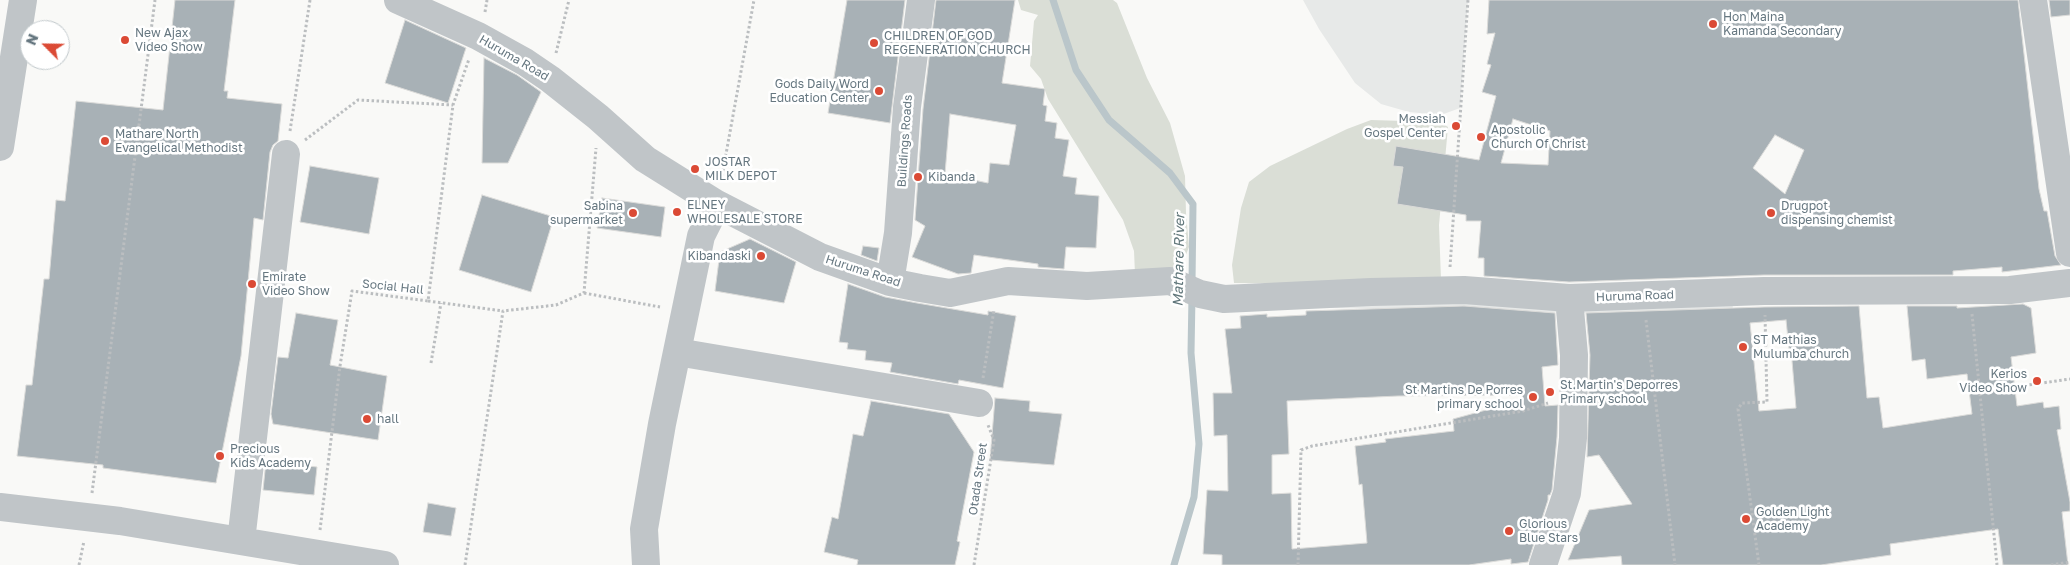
<!DOCTYPE html>
<style>
body{margin:0}
#map{position:relative;width:2070px;height:565px;overflow:hidden;background:#f9f9f7;font-family:"Golos Text",sans-serif}
canvas{display:block}
.north{position:absolute;left:20px;top:20px;width:50px;height:50px;box-sizing:border-box;background:#fff;border:1px solid #c2c9cc;border-radius:50%;rotate:293deg;font-size:14px;font-weight:700;line-height:20px;text-align:center;color:#667780}
.north::after{content:'';display:block;margin:auto;width:18px;height:22px;background:#db4a35;clip-path:polygon(50% 0,100% 100%,50% 72%,0 100%)}
</style>
<div id="map">
<canvas width="2070" height="565"></canvas>
<div class="north">N</div>
</div>
<script>
const ctx = document.querySelector('canvas').getContext('2d');
ctx.lineJoin = 'round';
function paint(path, color) { ctx.fillStyle = color; ctx.fill(path, 'evenodd'); }
const shape = rows => new Path2D(rows.map(r => 'M' + r).join(''));
function stroke(path, color, width, dash) { ctx.strokeStyle = color; ctx.lineWidth = width; ctx.lineCap = dash ? 'butt' : 'round'; ctx.setLineDash(dash || []); ctx.stroke(path); }
function drawText(font, color, halo, rows, align = 'center') {
  ctx.font = font + ' "Golos Text",sans-serif'; ctx.lineWidth = 5; ctx.setLineDash([]); ctx.textBaseline = 'middle'; ctx.strokeStyle = halo; ctx.fillStyle = color; for (const [text, x, y, turn = 0] of rows) {
    ctx.save(); ctx.translate(x, y); ctx.rotate((+turn || 0) * Math.PI / 180); ctx.textAlign = isNaN(turn) ? turn : align; if (halo) ctx.strokeText(text, 0, 0); ctx.fillText(text, 0, 0); ctx.restore();
  }
}
const built = shape([
 [1303,0,1468,0,1460,108,1441,115,1409,112,1381,104,1355,83,1319,29],
 [1331,297,1733,305,1732,316,1331,308]
]);
const green = shape([
 [1018,0,1113,0,1117,3,1147,78,1170,123,1185,176,1186,213,1189,247,1180,270,1160,292,1135,274,1134,251,1123,220,1048,99,1041,79,1030,66,1034,21,1038,15,1021,10],
 [1371,120,1440,122,1448,127,1439,225,1441,280,1384,284,1234,283,1232,265,1241,208,1249,182,1270,166,1347,129]
]);
const stream = shape([
 [1053,0,1076,70,1109,120,1170,173,1193,204,1192,283],
 [1174,565,1194,497,1199,444,1191,353,1192,296]
]);
const building = shape([
 [175,0,235,0,224,91,228,91,227,98,282,104,278,141,273,145,270,152,263,220,254,218,241,356,216,483,103,468,103,465,17,456,26,385,32,385,44,279,49,279,56,200,65,201,76,101,163,110,175,0],
 [847,0,905,0,890,123,828,113,847,0],
 [936,0,1015,0,1002,83,1045,89,1043,105,1047,106,1045,121,1057,123,1055,138,1069,140,1063,176,1077,178,1075,194,1099,196,1096,248,1066,247,1064,269,1038,267,1038,264,974,255,971,273,958,274,912,257,925,226,915,220,923,109,936,0],
 [950,114,1016,125,1009,165,990,163,988,183,945,174,950,114],
 [1489,0,2018,0,2039,189,2044,211,2047,211,2055,256,2061,265,2002,272,2002,267,1953,271,1953,275,1764,275,1569,282,1484,276,1484,258,1478,258,1481,221,1466,221,1466,215,1397,204,1403,167,1393,166,1396,146,1479,160,1496,96,1482,92,1491,65,1487,64,1495,33,1487,34,1489,0],
 [1513,119,1550,131,1548,165,1501,163,1513,119],
 [1775,135,1804,150,1785,194,1753,168,1775,135],
 [2049,0,2070,0,2070,15,2051,17,2049,0],
 [405,20,466,48,448,103,385,83,405,20],
 [484,58,517,75,541,92,508,163,482,163,484,58],
 [310,166,379,178,369,234,300,222,310,166],
 [482,195,554,217,531,292,459,270,482,195],
 [602,198,665,207,661,237,597,228,602,198],
 [750,239,796,262,784,303,715,291,720,252,750,239],
 [863,246,879,248,877,261,861,255,863,246],
 [848,284,885,297,917,303,988,315,988,311,1016,316,1003,388,959,380,958,384,890,372,892,363,865,360,866,351,847,349,848,343,839,342,848,284],
 [2023,304,2031,308,2036,353,2011,357,2017,406,2043,402,2044,408,2059,406,2061,429,2057,430,2070,502,2070,511,2062,512,2068,565,2003,565,1998,529,1890,544,1891,555,1821,565,1622,565,1621,556,1568,560,1589,510,1632,504,1599,455,1587,457,1590,355,1586,313,1764,307,1859,306,1867,398,1879,397,1883,428,1972,414,1967,374,1927,379,1925,359,1912,361,1907,306,1957,306,1957,308,2023,304],
 [1786,320,1789,349,1791,349,1796,408,1759,411,1750,323,1786,320],
 [1464,306,1555,313,1558,365,1542,367,1545,406,1558,405,1557,437,1552,490,1550,495,1548,495,1548,500,1528,562,1511,564,1511,559,1469,565,1222,565,1222,555,1203,554,1207,490,1228,491,1227,435,1214,436,1213,393,1232,393,1225,329,1241,328,1240,316,1267,314,1267,317,1306,315,1306,311,1464,306],
 [1522,395,1523,400,1453,419,1454,431,1385,439,1386,442,1355,446,1359,485,1362,484,1367,543,1292,549,1291,493,1272,494,1272,455,1289,454,1287,401,1398,396,1522,395],
 [296,313,338,320,330,365,387,376,378,440,273,424,271,414,278,357,288,358,296,313],
 [995,398,1030,401,1029,411,1062,414,1054,465,990,460,995,398],
 [871,401,949,414,974,452,957,541,960,542,955,565,857,565,858,560,824,552,832,517,838,519,853,434,863,436,871,401],
 [266,461,317,467,314,495,263,490,266,461],
 [428,503,456,508,451,536,423,532,428,503]
]);
const path = shape([
 [485,12,487,0],
 [556,53,569,0],
 [290,131,310,0],
 [305,140,358,100,453,105],
 [722,176,754,0],
 [1450,267,1468,0],
 [584,293,660,307],
 [428,301,503,311],
 [1972,314,1997,565],
 [1646,320,1675,565],
 [431,363,441,303],
 [983,378,994,310],
 [1980,392,2070,379],
 [92,493,155,0],
 [320,530,340,366,352,291,428,301,453,105,469,59],
 [79,565,84,541],
 [465,565,503,311,556,305,584,293,596,148],
 [974,565,994,440,988,425],
 [1298,565,1301,450,1312,446,1523,411,1548,403],
 [1759,565,1738,409,1742,403,1767,402,1765,315],
 [2051,565,2070,562]
]);
const minor = shape([
 [398,0,478,36,525,62,550,79,598,117,645,159,717,204,820,257,890,282,920,288,950,293,1008,281,1087,286,1170,281,1200,294,1224,299,1371,292,1464,290,1569,298,1764,291,2010,290,2070,283],
 [2033,0,2070,253],
 [0,147,23,0],
 [890,282,898,233,907,107,921,0],
 [677,352,979,403],
 [0,507,120,521,385,565],
 [241,541,286,154],
 [646,565,644,529,662,424,701,236,717,204],
 [1543,565,1567,493,1573,438,1574,355,1569,298]
]);
const markers = [
 [1713,24,5,"#db4a35"],
 [125,40,5,"#db4a35"],
 [874,43,5,"#db4a35"],
 [879,91,5,"#db4a35"],
 [1456,126,5,"#db4a35"],
 [1481,137,5,"#db4a35"],
 [105,141,5,"#db4a35"],
 [695,169,5,"#db4a35"],
 [918,177,5,"#db4a35"],
 [677,212,5,"#db4a35"],
 [633,213,5,"#db4a35"],
 [1771,213,5,"#db4a35"],
 [761,256,5,"#db4a35"],
 [252,284,5,"#db4a35"],
 [1743,347,5,"#db4a35"],
 [2037,381,5,"#db4a35"],
 [1550,392,5,"#db4a35"],
 [1533,397,5,"#db4a35"],
 [367,419,5,"#db4a35"],
 [220,456,5,"#db4a35"],
 [1746,519,5,"#db4a35"],
 [1509,531,5,"#db4a35"]
];
const poiNames = [
 ["Hon Maina",1723,17],
 ["Kamanda Secondary",1723,31],
 ["New Ajax",135,33],
 ["Video Show",135,47],
 ["CHILDREN OF GOD",884,36],
 ["REGENERATION CHURCH",884,50],
 ["Gods Daily Word",869,84,"right"],
 ["Education Center",869,98,"right"],
 ["Messiah",1446,119,"right"],
 ["Gospel Center",1446,133,"right"],
 ["Apostolic",1491,130],
 ["Church Of Christ",1491,144],
 ["Mathare North",115,134],
 ["Evangelical Methodist",115,148],
 ["JOSTAR",705,162],
 ["MILK DEPOT",705,176],
 ["Kibanda",928,177],
 ["ELNEY",687,205],
 ["WHOLESALE STORE",687,219],
 ["Sabina",623,206,"right"],
 ["supermarket",623,220,"right"],
 ["Drugpot",1781,206],
 ["dispensing chemist",1781,220],
 ["Kibandaski",751,256,"right"],
 ["Emirate",262,277],
 ["Video Show",262,291],
 ["ST Mathias",1753,340],
 ["Mulumba church",1753,354],
 ["Kerios",2027,374,"right"],
 ["Video Show",2027,388,"right"],
 ["St.Martin's Deporres",1560,385],
 ["Primary school",1560,399],
 ["St Martins De Porres",1523,390,"right"],
 ["primary school",1523,404,"right"],
 ["hall",377,419],
 ["Precious",230,449],
 ["Kids Academy",230,463],
 ["Golden Light",1756,512],
 ["Academy",1756,526],
 ["Glorious",1519,524],
 ["Blue Stars",1519,538]
];
const streetNames = [
 ["Huruma Road",514,58,30],
 ["Buildings Roads",905,141,-86],
 ["Huruma Road",863,271,18],
 ["Social Hall",393,287,6],
 ["Huruma Road",1635,296,-2],
 ["Otada Street",978,479,-82]
];
const waterNames = [
 ["Mathare River",1179,260,-89]
];
paint(built, '#e7e9e8');
paint(green, '#daded6');
stroke(stream, '#bac6ca', 7);
paint(building, '#a8b1b6');
stroke(building, '#dbdbd9', 1);
stroke(path, '#bbbec0', 3, [2.5, 2.5]);
stroke(minor, '#c0c5c8', 28);
for (const [x, y, r, color] of markers) { const dot = new Path2D(); dot.arc(x, y, r, 0, 2 * Math.PI); ctx.fillStyle = color; ctx.fill(dot); stroke(dot, '#fff', 2); }
drawText('12px', '#667780', '#fff', poiNames, 'left');
drawText('12px', '#667780', '#fff', streetNames);
drawText('italic 14px', '#60767a', '#fff', waterNames);
</script>
